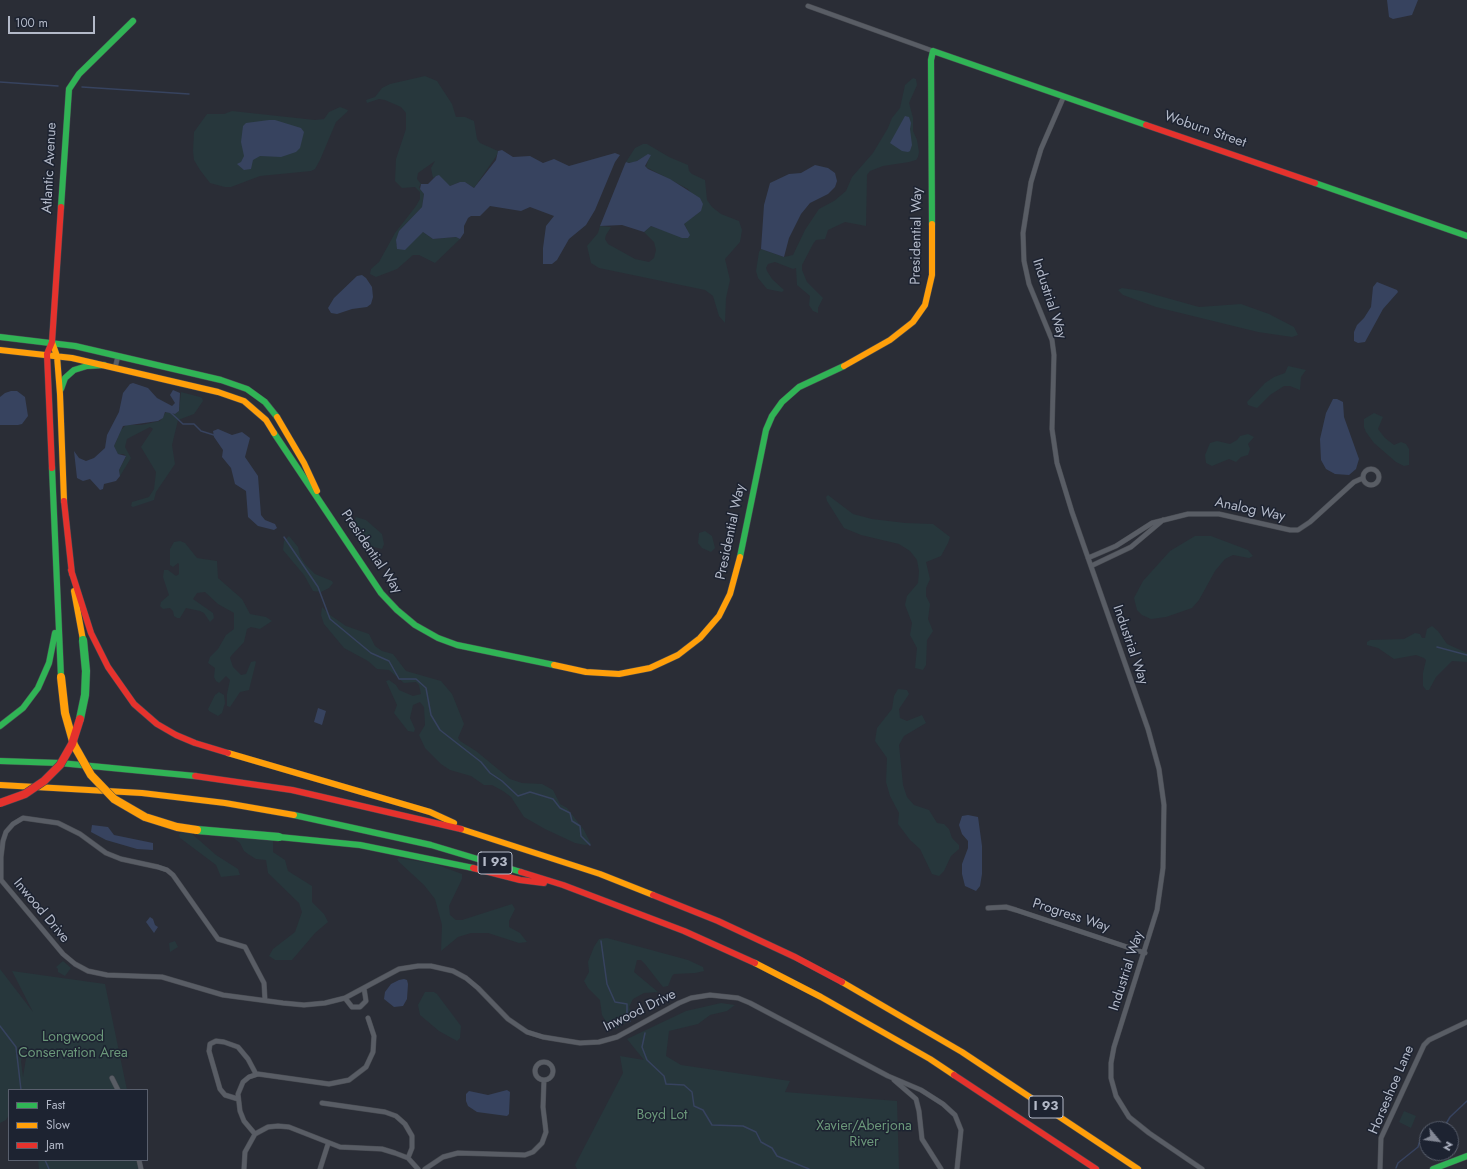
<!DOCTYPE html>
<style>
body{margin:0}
#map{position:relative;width:1467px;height:1169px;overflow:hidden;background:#2a2d36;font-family:Jost,sans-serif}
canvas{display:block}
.legend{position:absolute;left:8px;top:1089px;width:140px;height:72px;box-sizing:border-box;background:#1d2331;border:1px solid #595f6d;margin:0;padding:5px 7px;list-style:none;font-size:12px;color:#b3b9c8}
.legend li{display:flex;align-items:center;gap:8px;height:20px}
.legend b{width:20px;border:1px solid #595f6d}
.north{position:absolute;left:1419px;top:1121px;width:40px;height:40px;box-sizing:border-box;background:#1d2331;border:1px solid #595f6d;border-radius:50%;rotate:119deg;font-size:11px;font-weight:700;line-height:16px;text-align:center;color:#b3b9c8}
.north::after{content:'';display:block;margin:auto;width:14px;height:18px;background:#838895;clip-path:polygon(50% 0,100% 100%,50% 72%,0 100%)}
.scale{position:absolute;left:8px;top:16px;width:87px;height:18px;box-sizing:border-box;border:2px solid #b3b9c8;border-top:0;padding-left:5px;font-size:12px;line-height:14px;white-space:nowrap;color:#b3b9c8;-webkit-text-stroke:3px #1d2331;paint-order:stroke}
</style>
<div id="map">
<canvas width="1467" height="1169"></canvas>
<ul class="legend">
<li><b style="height:5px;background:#30b455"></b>Fast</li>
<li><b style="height:5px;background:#ff9f0a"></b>Slow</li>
<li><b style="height:5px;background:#e5322d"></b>Jam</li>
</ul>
<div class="north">N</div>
<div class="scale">100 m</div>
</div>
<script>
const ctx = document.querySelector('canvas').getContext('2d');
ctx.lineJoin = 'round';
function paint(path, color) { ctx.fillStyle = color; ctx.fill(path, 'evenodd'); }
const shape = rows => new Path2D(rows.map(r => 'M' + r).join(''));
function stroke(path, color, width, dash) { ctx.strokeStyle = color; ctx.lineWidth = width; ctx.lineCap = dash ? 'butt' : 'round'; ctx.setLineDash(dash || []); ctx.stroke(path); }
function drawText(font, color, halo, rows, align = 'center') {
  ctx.font = font + ' Jost,sans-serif'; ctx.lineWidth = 3; ctx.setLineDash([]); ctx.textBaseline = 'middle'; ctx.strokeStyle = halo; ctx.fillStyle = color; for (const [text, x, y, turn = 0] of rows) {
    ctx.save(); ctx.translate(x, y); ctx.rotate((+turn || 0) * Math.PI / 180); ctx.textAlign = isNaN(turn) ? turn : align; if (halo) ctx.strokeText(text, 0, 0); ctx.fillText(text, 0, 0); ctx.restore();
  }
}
const green = shape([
 [425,76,437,81,452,104,456,117,465,117,474,121,477,139,480,143,498,151,497,155,474,188,465,182,460,182,450,186,436,176,433,178,431,168,435,161,418,173,417,179,421,184,419,187,424,194,422,207,399,231,396,245,423,232,433,239,456,237,460,239,435,263,419,255,413,255,397,269,376,277,370,274,371,269,379,262,395,233,416,206,420,199,420,192,415,187,402,188,395,181,396,159,406,129,406,113,401,107,385,100,379,99,367,103,366,100,375,97,382,88,390,84],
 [913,78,916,79,917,85,909,103,913,118,913,131,917,140,919,152,918,157,916,160,909,162,883,166,870,171,867,175,866,226,845,222,828,230,825,239,816,240,813,244,802,265,802,270,807,282,823,298,818,308,818,313,813,311,809,305,810,296,797,285,796,268,793,269,775,262,768,264,766,268,767,271,772,279,784,290,782,292,767,289,758,278,756,271,759,252,761,249,784,257,793,255,805,230,819,209,834,201,846,191,852,177,873,153,888,128,892,118,900,108,905,85],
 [340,107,348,110,347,112,336,122,320,160,315,169,311,171,260,176,231,187,225,187,210,183,200,170,194,160,193,151,194,132,207,114,224,114,232,111,315,120,324,119,329,112],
 [643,144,647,144,669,157,688,165,689,171,692,174,705,180,707,200,712,207,721,214,739,221,742,230,740,242,725,259,730,280,726,298,725,323,719,316,713,296,705,290,599,268,591,263,587,246,598,233,600,226,611,227,606,235,605,239,608,244,635,259,649,262,654,258,656,250,654,242,644,232,651,226,677,235,687,229,684,224,685,222,701,211,688,189,646,167,650,154,633,163,626,162,635,148],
 [1122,288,1142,291,1199,307,1241,304,1269,314,1294,327,1298,335,1292,337,1258,332,1156,307,1123,295,1118,290],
 [1288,366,1306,370,1301,377,1300,390,1290,386,1284,386,1270,395,1257,408,1248,405,1247,402,1265,383,1274,377,1285,373],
 [181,392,200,397,202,398,203,401,194,414,178,420,172,445,175,464,156,492,154,500,133,507,131,506,132,502,149,497,154,489,156,472,141,447,153,429,150,427,127,439,125,447,131,458,120,476,119,470,126,457,124,454,118,454,114,446,121,430,126,425,141,425,160,421,166,412,175,414,179,411],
 [1374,413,1383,417,1378,429,1385,438,1394,445,1401,442,1406,444,1409,449,1409,465,1404,466,1396,462,1374,443,1366,432,1364,427,1364,419],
 [1248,434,1254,437,1248,444,1250,449,1248,455,1241,457,1236,462,1229,459,1212,466,1206,463,1205,455,1210,443,1217,441,1230,444,1237,440,1240,436],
 [828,495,853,514,872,519,905,523,933,524,950,537,948,543,941,556,926,562,930,579,926,588,926,596,930,604,928,619,933,631,927,640,926,665,923,670,915,668,917,648,910,635,912,623,905,605,907,596,918,583,919,571,917,560,910,551,899,544,861,535,844,528,827,501,826,497],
 [356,517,366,520,382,534,384,544,382,549,366,545,356,529,354,523],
 [705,531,712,536,715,548,711,552,702,548,698,543,699,533],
 [289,536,298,547,300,556,305,564,315,574,332,581,333,583,329,588,321,592,313,591,304,575,283,550,284,541],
 [1195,536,1211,536,1248,550,1253,556,1249,558,1233,555,1225,559,1215,571,1199,600,1192,608,1166,617,1151,619,1142,615,1137,610,1134,598,1143,581,1170,551],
 [180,541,185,543,197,558,217,561,218,578,242,599,250,614,266,617,272,621,260,629,251,627,247,629,244,642,231,656,230,658,233,667,241,675,246,674,251,662,255,661,256,662,249,690,240,692,230,707,227,706,227,694,230,680,226,676,219,683,216,681,214,677,215,668,208,663,210,657,218,649,226,635,234,629,234,613,218,604,205,592,197,593,193,599,213,613,214,618,210,622,204,613,200,611,186,608,180,618,177,618,174,616,173,611,170,608,163,609,160,606,161,602,169,595,163,577,164,570,168,570,176,576,179,574,179,564,178,563,173,567,170,565,170,549,174,542],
 [322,607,330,615,346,626,369,634,375,646,382,651,393,654,406,671,441,681,452,694,464,724,458,738,460,741,476,751,510,779,522,783,542,784,553,790,560,804,567,808,584,830,591,844,585,845,575,843,545,829,524,817,511,797,503,791,492,785,484,785,471,776,450,770,441,764,425,748,419,735,425,725,424,707,420,702,413,705,410,718,415,729,414,732,408,731,394,713,397,705,386,681,389,680,396,685,399,690,413,696,421,694,419,685,416,682,404,683,389,670,377,669,368,661,344,648,324,624,321,615],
 [1432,626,1438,631,1447,644,1467,653,1467,662,1452,661,1436,677,1429,690,1426,690,1423,686,1423,673,1426,660,1424,658,1416,655,1394,659,1378,648,1367,645,1367,642,1370,640,1404,639,1415,633,1420,634,1422,638,1425,638,1427,629],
 [898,689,907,690,909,694,899,709,900,718,907,721,922,715,926,723,904,736,899,745,903,785,907,797,914,805,929,810,937,823,944,824,949,829,952,838,959,845,959,849,951,856,944,871,939,876,932,874,920,849,910,840,898,824,899,813,890,796,886,782,887,758,875,741,877,728,892,709,894,696],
 [219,692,224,695,225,703,222,713,218,716,209,711,208,709,215,695],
 [181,832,191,833,216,855,238,869,240,875,221,877,216,865,180,838,179,835],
 [232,837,273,838,273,852,285,860,288,871,312,886,312,902,324,914,328,922,315,933,292,960,275,960,269,956,273,949,295,932,302,912,299,903,268,873,266,860,256,859,248,854,244,851,240,843],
 [399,858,435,864,462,874,462,879,449,906,450,915,456,920,462,920,512,904,515,909,509,921,509,927,520,933,527,942,519,943,488,933,471,933,458,937,441,951,442,925,435,899,424,885,399,862,397,859],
 [607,938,688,960,703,967,704,971,695,973,674,974,672,976,668,986,663,987,645,964,641,960,637,960,634,972,658,992,644,993,633,999,629,1007,633,1018,616,1029,605,1020,602,1015,600,1000,588,988,584,981,589,972,588,962,594,947,599,939],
 [175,941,178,947,170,952,169,943],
 [63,961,71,968,65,976,58,972,58,969,56,967],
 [0,969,33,1012,12,971,105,984,127,1090,9,1090,9,1115,6,1120,0,1123],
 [25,1052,27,1052,23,1077,21,1062,22,1054],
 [425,992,434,992,437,994,461,1026,460,1038,457,1041,439,1031,420,1015,418,1005],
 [721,1003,735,1005,727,1011,710,1015,698,1024,669,1031,666,1056,681,1065,790,1081,785,1092,897,1101,899,1169,577,1169,575,1165,623,1073,620,1056,644,1060,627,1039,686,1011],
 [1404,1111,1416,1116,1411,1128,1399,1122],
 [38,1160,141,1160,143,1169,39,1169]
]);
const water = shape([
 [1387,0,1418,0,1412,15,1393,19,1389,17],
 [905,116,909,117,911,123,910,129,912,145,910,151,908,152,902,151,890,143],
 [269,120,275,120,301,128,304,132,300,148,296,152,281,157,260,156,253,160,251,169,244,170,237,164,241,162,244,156,241,142,243,126,246,123],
 [502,150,513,157,530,156,543,163,554,159,569,166,615,153,620,155,615,162,595,210,586,225,569,239,557,260,552,264,543,264,543,248,546,226,554,216,530,207,521,211,490,206,480,216,471,216,468,218,464,226,464,233,460,239,456,237,433,239,423,232,405,250,397,249,396,240,399,231,422,207,424,194,420,189,421,184,428,184,436,176,439,175,450,186,460,182,465,182,474,188,496,160,498,151],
 [648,154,651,155,645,166,648,169,670,179,700,198,703,204,701,211,684,224,690,235,688,238,682,238,651,226,644,232,622,225,600,226,625,164,626,162,629,163,637,161],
 [815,165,828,168,835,173,837,181,835,187,828,194,810,203,801,214,789,238,784,257,761,249,764,205,770,183,789,174,801,173],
 [362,275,366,278,372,287,373,297,371,304,367,307,352,309,337,314,331,313,328,308,334,298,357,276],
 [1377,282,1397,290,1398,292,1383,309,1365,342,1358,343,1354,341,1354,332,1357,325,1364,318,1371,307,1373,287],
 [133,383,148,388,157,398,172,406,175,403,170,395,173,390,180,393,179,411,175,414,165,412,163,418,158,421,123,426,114,446,118,454,126,456,119,470,120,476,116,481,104,484,103,489,100,490,90,479,83,481,77,478,74,451,79,458,86,461,94,458,105,448,107,435,119,412,123,393,130,384],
 [11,391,17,391,25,397,28,416,22,424,18,425,0,425,0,397,5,393],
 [1333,399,1337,399,1343,402,1344,417,1359,459,1356,469,1349,475,1335,474,1326,469,1321,460,1320,439,1326,413],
 [218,429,232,435,242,432,250,438,245,457,258,476,261,515,265,520,275,524,277,528,274,530,258,526,248,517,246,491,235,484,231,468,222,457,223,450,214,437,213,431],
 [318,708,326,711,322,725,314,722],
 [968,815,978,817,982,846,982,874,980,886,976,891,965,886,962,874,962,864,968,848,968,841,962,834,959,825,962,816],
 [92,825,108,827,114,835,153,843,153,850,137,849,106,840,91,832],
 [150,917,153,919,155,925,158,927,154,933,146,922],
 [404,979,407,980,408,984,407,999,403,1006,394,1007,384,999,385,992,391,984,399,980],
 [507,1090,510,1092,509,1114,507,1116,477,1112,468,1106,466,1101,466,1094,469,1091,488,1095]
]);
const stream = shape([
 [0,82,58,86],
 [82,87,189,94],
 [170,412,183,424,194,424,201,431,214,435],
 [284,537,318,587,330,619,371,653,389,661,399,679,416,679,426,688,431,715,440,730,481,762,490,773,502,781,518,796,530,792,553,799,560,808,570,813,572,821,580,826,581,836,590,845],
 [1437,647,1467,655],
 [601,941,607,984,615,1002,627,1004,627,1019,630,1021],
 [0,1026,16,1047,21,1090],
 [645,1033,642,1047,647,1060,664,1076,666,1084,684,1085,692,1092,694,1106,703,1110,712,1125,743,1126,756,1132,761,1142,772,1148,777,1156,809,1169],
 [1443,1129,1450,1117,1467,1101],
 [45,1160,49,1169],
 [1396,1168,1398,1163,1418,1147,1422,1134,1427,1132]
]);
const street = shape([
 [808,6,933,51],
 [1064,96,1041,149,1031,182,1023,233,1024,261,1029,284,1052,340,1054,355,1052,429,1057,463,1072,512,1148,729,1159,769,1164,805,1163,868,1157,910,1114,1047,1111,1063,1111,1078,1116,1096,1129,1117,1149,1133,1202,1169],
 [115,368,118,356],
 '1363 477a8 8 0 1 1 16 0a8 8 0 1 1-16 0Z',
 [1088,558,1116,546,1152,523,1188,514,1219,514,1290,530,1298,530,1310,522,1354,482,1363,478],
 [1091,566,1131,547,1163,520],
 [988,908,1006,907,1016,910,1145,953],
 [345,998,352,1007,360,1007,366,1001,364,988],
 [265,1000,264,983,245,947,218,939,173,875,167,870,158,867,121,859,106,853,80,834,58,823,23,818,13,824,6,832,3,841,1,857,1,880,63,954,75,964,88,971,107,975,162,977,223,995,283,1003,304,1005,325,1003,345,998,399,969,418,966,431,966,453,971,466,978,478,988,508,1019,527,1032,543,1037,580,1043,599,1042,617,1037,679,1003,691,998,710,995,738,998,750,1003,888,1076,921,1090,943,1104,955,1115,961,1130,957,1169],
 '535 1071a9 9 0 1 1 18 0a9 9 0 1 1-18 0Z',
 [112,1078,118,1090],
 [894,1080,916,1099,919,1111,922,1139,941,1169],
 [238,1099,225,1095,220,1089,209,1051,210,1044,216,1041,224,1042,238,1047,248,1059,256,1074],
 [322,1103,385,1112,396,1116,405,1124,412,1136,412,1148,408,1158],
 [255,1134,244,1121,240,1111,238,1094,243,1082,249,1077,258,1074,329,1084,349,1080,366,1067,373,1052,374,1036,368,1018],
 [139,1160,141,1169],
 [244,1169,245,1152,255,1134,268,1127,278,1126,289,1127,340,1147,382,1149,395,1153,408,1158,418,1169],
 [320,1169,328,1144],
 [425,1169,443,1157,458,1153,525,1155,533,1152,542,1143,546,1132,543,1107,544,1080],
 [1380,1169,1381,1138,1424,1045,1429,1040,1467,1022]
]);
const fast = shape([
 [1315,183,1467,236],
 [61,207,69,89,79,74,133,21],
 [932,224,931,60,933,51,1146,125],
 [0,337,75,346,221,380,247,389,265,402,277,417],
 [61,389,65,378,74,370,87,366,104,365],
 [274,433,381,593,397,610,415,625,438,638,457,645,554,665],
 [52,468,61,677],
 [740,557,766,430,772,416,782,402,799,387,844,366],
 [0,726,23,708,38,688,49,663,55,633],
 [0,761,60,763,195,776],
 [294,815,431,845,521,872],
 [279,837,360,845,473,868],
 [1433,1169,1467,1156]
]);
const slow = shape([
 [52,342,57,356,60,394,64,501],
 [0,350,72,358,218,392,244,401,266,420,274,433],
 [844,366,890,340,913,322,925,305,932,275,932,224],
 [277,417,304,463,317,491],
 [74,591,83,640],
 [554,665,586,672,619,674,650,668,678,655,700,638,719,616,730,594,740,557],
 [228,753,430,812,454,823],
 [0,785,142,793,225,803,294,815],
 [461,829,600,874,653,895],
 [755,963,821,997,930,1059,954,1075],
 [842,982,962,1052,1138,1169]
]);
const jam = shape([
 [1146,125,1315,183],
 [52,342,61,207],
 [52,468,47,354,52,342],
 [64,501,72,574],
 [71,570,91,633,108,667,134,704,157,724,176,735,195,743,228,753],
 [195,776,292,790,461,829],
 [473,868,520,880,544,883],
 [521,872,563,885,684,931,755,963],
 [653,895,718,921,795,957,842,982],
 [954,1075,1096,1169]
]);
const fastBridge = shape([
 [80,719,85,695,86,671,83,640],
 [197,830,279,837]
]);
const slowBridge = shape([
 [61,677,65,713,74,745,91,775,114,799,145,817,177,827,197,830]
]);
const jamBridge = shape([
 [0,803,25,794,44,781,60,765,72,744,80,719]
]);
const shields = [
 [495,863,34],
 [1046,1107,34]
];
const shieldNames = [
 ["I 93",495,863],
 ["I 93",1046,1107]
];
const streetNames = [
 ["Woburn Street",1205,130,19],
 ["Atlantic Avenue",50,168,-87],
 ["Presidential Way",917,236,-89],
 ["Industrial Way",1049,299,72],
 ["Analog Way",1250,510,12],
 ["Presidential Way",731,532,-78],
 ["Presidential Way",371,552,56],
 ["Industrial Way",1130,645,71],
 ["Inwood Drive",41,911,50],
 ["Progress Way",1071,916,18],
 ["Industrial Way",1127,971,-72],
 ["Inwood Drive",640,1011,-26],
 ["Horseshoe Lane",1392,1090,-67]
];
const parkNames = [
 ["Longwood",73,1038],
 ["Conservation Area",73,1054],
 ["Boyd Lot",662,1116],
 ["Xavier/Aberjona",864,1127],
 ["River",864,1143]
];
paint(green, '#27373c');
paint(water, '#37435f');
stroke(stream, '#37435f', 1.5);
stroke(street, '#474a51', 5.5);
stroke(fast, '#474a51', 7);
stroke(slow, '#474a51', 7);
stroke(jam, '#474a51', 7);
stroke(street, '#595d65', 4.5);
stroke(fast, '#30b455', 6);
stroke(slow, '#ff9f0a', 6);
stroke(jam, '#e5322d', 6);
stroke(fastBridge, '#474952', 9, []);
stroke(slowBridge, '#474952', 9, []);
stroke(jamBridge, '#474952', 9, []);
stroke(fastBridge, '#30b455', 8);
stroke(slowBridge, '#ff9f0a', 8);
stroke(jamBridge, '#e5322d', 8);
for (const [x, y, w] of shields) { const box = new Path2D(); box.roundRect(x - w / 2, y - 11, w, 22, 3); ctx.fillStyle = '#1d2331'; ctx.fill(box); stroke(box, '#b3b9c8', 1); }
drawText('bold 13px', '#b3b9c8', null, shieldNames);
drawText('14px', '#b3b9c8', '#1d2331', streetNames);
drawText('14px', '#6b987a', '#1d2331', parkNames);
</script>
